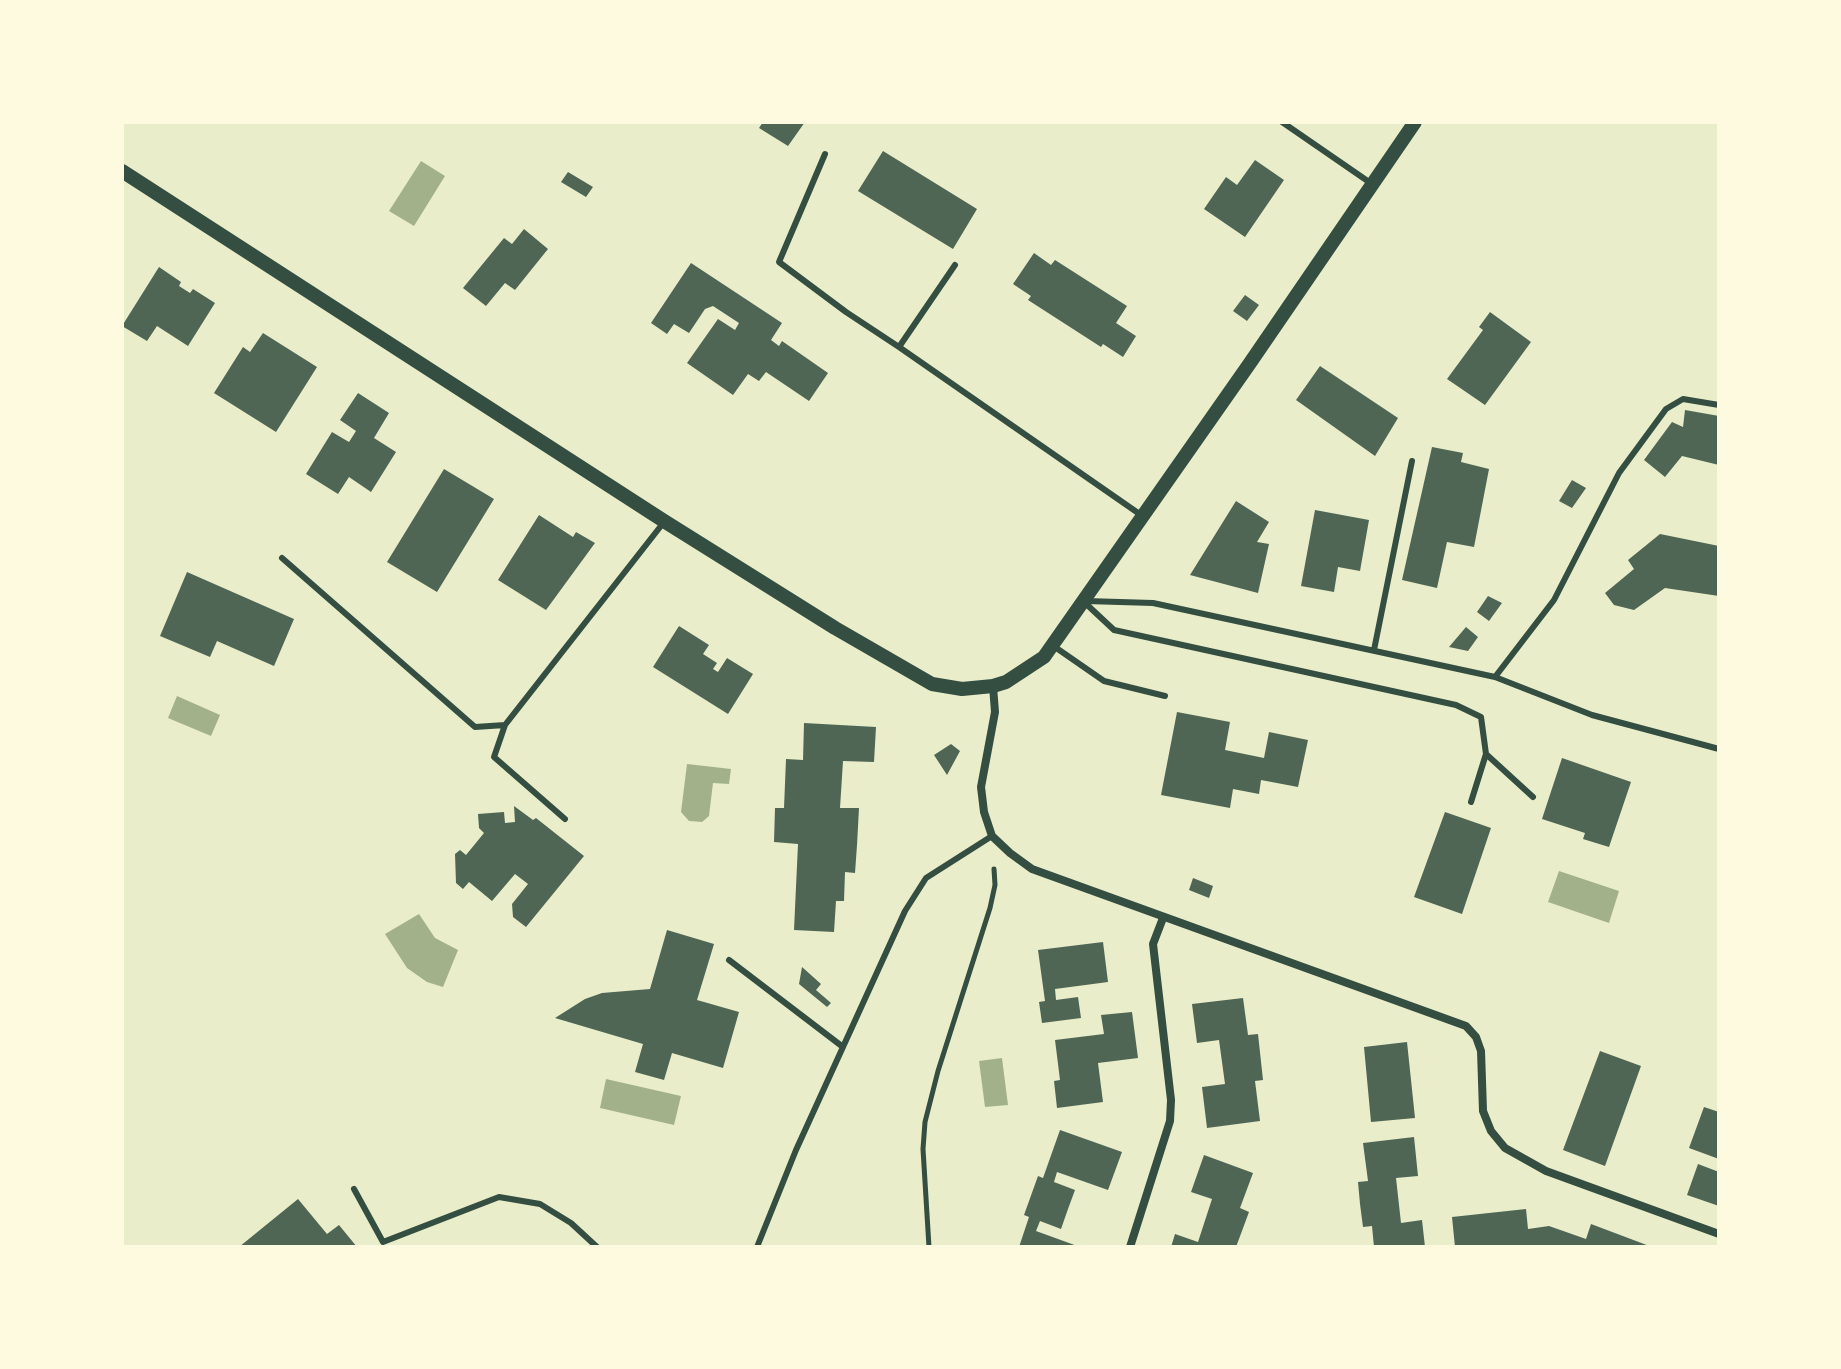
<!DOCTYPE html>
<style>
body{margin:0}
#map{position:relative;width:1841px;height:1369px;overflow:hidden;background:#e9edc9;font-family:"Times New Roman",serif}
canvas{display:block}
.frame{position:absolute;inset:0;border:124px solid #fefae0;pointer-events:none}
</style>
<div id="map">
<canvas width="1841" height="1369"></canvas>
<div class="frame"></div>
</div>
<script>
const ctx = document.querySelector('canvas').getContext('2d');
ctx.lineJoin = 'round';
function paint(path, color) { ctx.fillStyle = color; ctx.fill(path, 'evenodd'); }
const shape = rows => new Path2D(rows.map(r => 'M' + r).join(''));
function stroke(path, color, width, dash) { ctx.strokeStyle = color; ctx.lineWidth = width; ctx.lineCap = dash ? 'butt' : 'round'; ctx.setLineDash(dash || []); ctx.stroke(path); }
const water = shape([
 [421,161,445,176,414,226,389,211],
 [177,696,220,715,211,736,168,718],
 [687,764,731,769,729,784,713,783,709,816,702,822,689,821,681,812],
 [1559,871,1619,891,1609,923,1548,902],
 [419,914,435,938,458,950,443,987,427,982,407,968,385,934],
 [1002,1058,1008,1105,985,1107,979,1061],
 [606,1079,681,1096,674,1125,600,1108]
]);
const building = shape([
 [763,122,805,122,788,146,759,128],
 [883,151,977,209,953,249,858,191],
 [1255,160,1284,180,1245,237,1204,209,1226,177,1237,185],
 [568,172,593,187,586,197,561,182],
 [524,229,548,249,515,290,505,283,486,306,463,288,504,238,512,244],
 [1034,253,1051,265,1055,260,1127,306,1116,323,1136,336,1123,357,1103,344,1101,347,1028,300,1031,296,1013,284],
 [691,263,782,323,771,340,779,346,782,341,828,373,809,401,766,372,759,381,748,374,733,395,687,363,718,319,735,330,739,323,713,306,705,309,689,333,674,324,667,334,651,323],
 [159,267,181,282,179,286,190,293,193,289,215,303,188,346,157,326,147,341,122,326],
 [1245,295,1259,305,1247,321,1233,311],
 [1490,312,1531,342,1485,405,1447,379,1483,330,1479,327],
 [263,333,317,367,276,432,214,393,243,347,250,352],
 [1320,366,1398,418,1375,456,1296,400],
 [358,393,389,413,374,438,396,452,371,492,349,477,338,494,306,474,332,432,349,442,356,431,340,420],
 [1685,410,1719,416,1719,465,1682,456,1665,477,1644,460,1672,422,1683,427],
 [1432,447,1463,453,1461,462,1489,469,1474,547,1447,542,1437,588,1402,580],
 [444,469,494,499,437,592,387,562],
 [1572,480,1586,488,1572,508,1559,501],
 [1236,501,1269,522,1257,542,1269,544,1258,593,1190,575],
 [1315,510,1369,520,1360,571,1338,567,1334,592,1301,586],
 [539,515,573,537,576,532,595,543,546,610,498,580],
 [1660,534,1719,546,1719,596,1665,588,1634,610,1614,605,1605,593,1634,569,1628,560],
 [187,572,294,619,274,666,217,641,210,657,160,636],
 [1488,596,1502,603,1489,621,1477,612],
 [679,626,709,645,703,654,717,663,713,669,718,672,727,658,753,674,728,714,653,667],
 [1466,627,1478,637,1468,651,1449,647],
 [1177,712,1230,722,1225,750,1264,758,1269,732,1308,740,1298,787,1261,780,1259,794,1233,789,1230,808,1161,795],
 [804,723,876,727,874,762,843,761,840,808,859,808,857,845,855,873,845,872,844,901,836,901,834,932,794,930,798,844,774,842,775,808,784,808,786,759,803,760],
 [951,744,960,751,947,775,934,755],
 [1562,758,1631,782,1609,847,1583,839,1585,833,1542,819],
 [514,806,533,820,536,818,584,856,526,927,513,917,512,904,528,884,515,874,492,901,469,882,463,889,456,883,455,854,460,850,466,855,484,833,479,828,478,814,504,812,505,823,515,822],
 [1445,812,1491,828,1462,914,1414,897],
 [1193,878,1213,886,1209,898,1189,890],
 [667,930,714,944,697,1000,739,1012,723,1068,672,1053,664,1080,635,1072,643,1044,555,1018,585,999,602,993,650,989],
 [1103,942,1108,982,1055,989,1056,1000,1078,997,1081,1018,1042,1023,1039,1002,1045,1001,1038,950],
 [802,967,821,984,816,990,831,1003,827,1007,799,984],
 [1243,998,1248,1035,1258,1034,1263,1080,1255,1081,1260,1121,1207,1128,1202,1087,1225,1084,1219,1040,1197,1043,1192,1004],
 [1132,1012,1138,1058,1098,1063,1103,1102,1057,1108,1054,1081,1060,1080,1055,1040,1104,1034,1101,1015],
 [1407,1042,1415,1118,1371,1122,1364,1047],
 [1600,1051,1641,1066,1605,1166,1563,1150],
 [1704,1107,1719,1112,1719,1159,1689,1148],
 [1060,1130,1122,1152,1108,1190,1057,1172,1054,1182,1075,1190,1068,1209,1061,1229,1040,1221,1036,1231,1080,1247,1019,1247,1029,1217,1024,1215,1038,1176,1043,1178],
 [1414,1137,1418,1176,1396,1178,1401,1223,1422,1220,1425,1247,1374,1247,1372,1226,1363,1227,1360,1204,1358,1182,1368,1181,1363,1143],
 [1204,1155,1253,1173,1240,1208,1249,1212,1236,1247,1171,1247,1175,1234,1198,1242,1212,1199,1191,1192],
 [1698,1164,1719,1172,1719,1206,1687,1195],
 [298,1199,327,1234,339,1225,357,1247,239,1247],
 [1526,1209,1528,1229,1549,1226,1586,1239,1591,1224,1652,1247,1455,1247,1452,1217]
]);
const path = shape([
 [929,1247,923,1149,925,1122,938,1071,990,908,995,885,994,869]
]);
const service = shape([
 [1282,122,1372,184],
 [825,154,779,262,846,312,899,347],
 [955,265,899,347,1141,515],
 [282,558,475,727,505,725,664,522],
 [1083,601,1114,630,1456,705,1481,717,1486,754,1471,802],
 [1086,601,1153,603,1495,677,1592,715,1719,749],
 [1052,645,1104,681,1165,696],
 [1374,650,1412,461],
 [1495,677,1554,600,1619,473,1666,409,1683,399,1719,405],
 [505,725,494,757,565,819],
 [1486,754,1533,797],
 [729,960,843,1047],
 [354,1189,383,1242,499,1197,540,1204,571,1223,597,1247],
 [757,1247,796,1150,905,911,926,878,992,836]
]);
const minor = shape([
 [993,686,995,712,981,787,984,812,992,836,1010,853,1032,869,1466,1026,1476,1037,1481,1051,1483,1111,1491,1131,1505,1148,1546,1171,1719,1234],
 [1130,1247,1170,1121,1171,1100,1153,944,1163,918]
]);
const tertiary = shape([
 [122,171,664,521,835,628,932,684,962,689,993,686,1006,682,1044,657,1250,363,1415,122]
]);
paint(water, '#a3b18a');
paint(building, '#4f6655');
stroke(path, '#344e41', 5);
stroke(service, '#344e41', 6);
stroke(minor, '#344e41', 8);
stroke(tertiary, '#344e41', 14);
</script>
